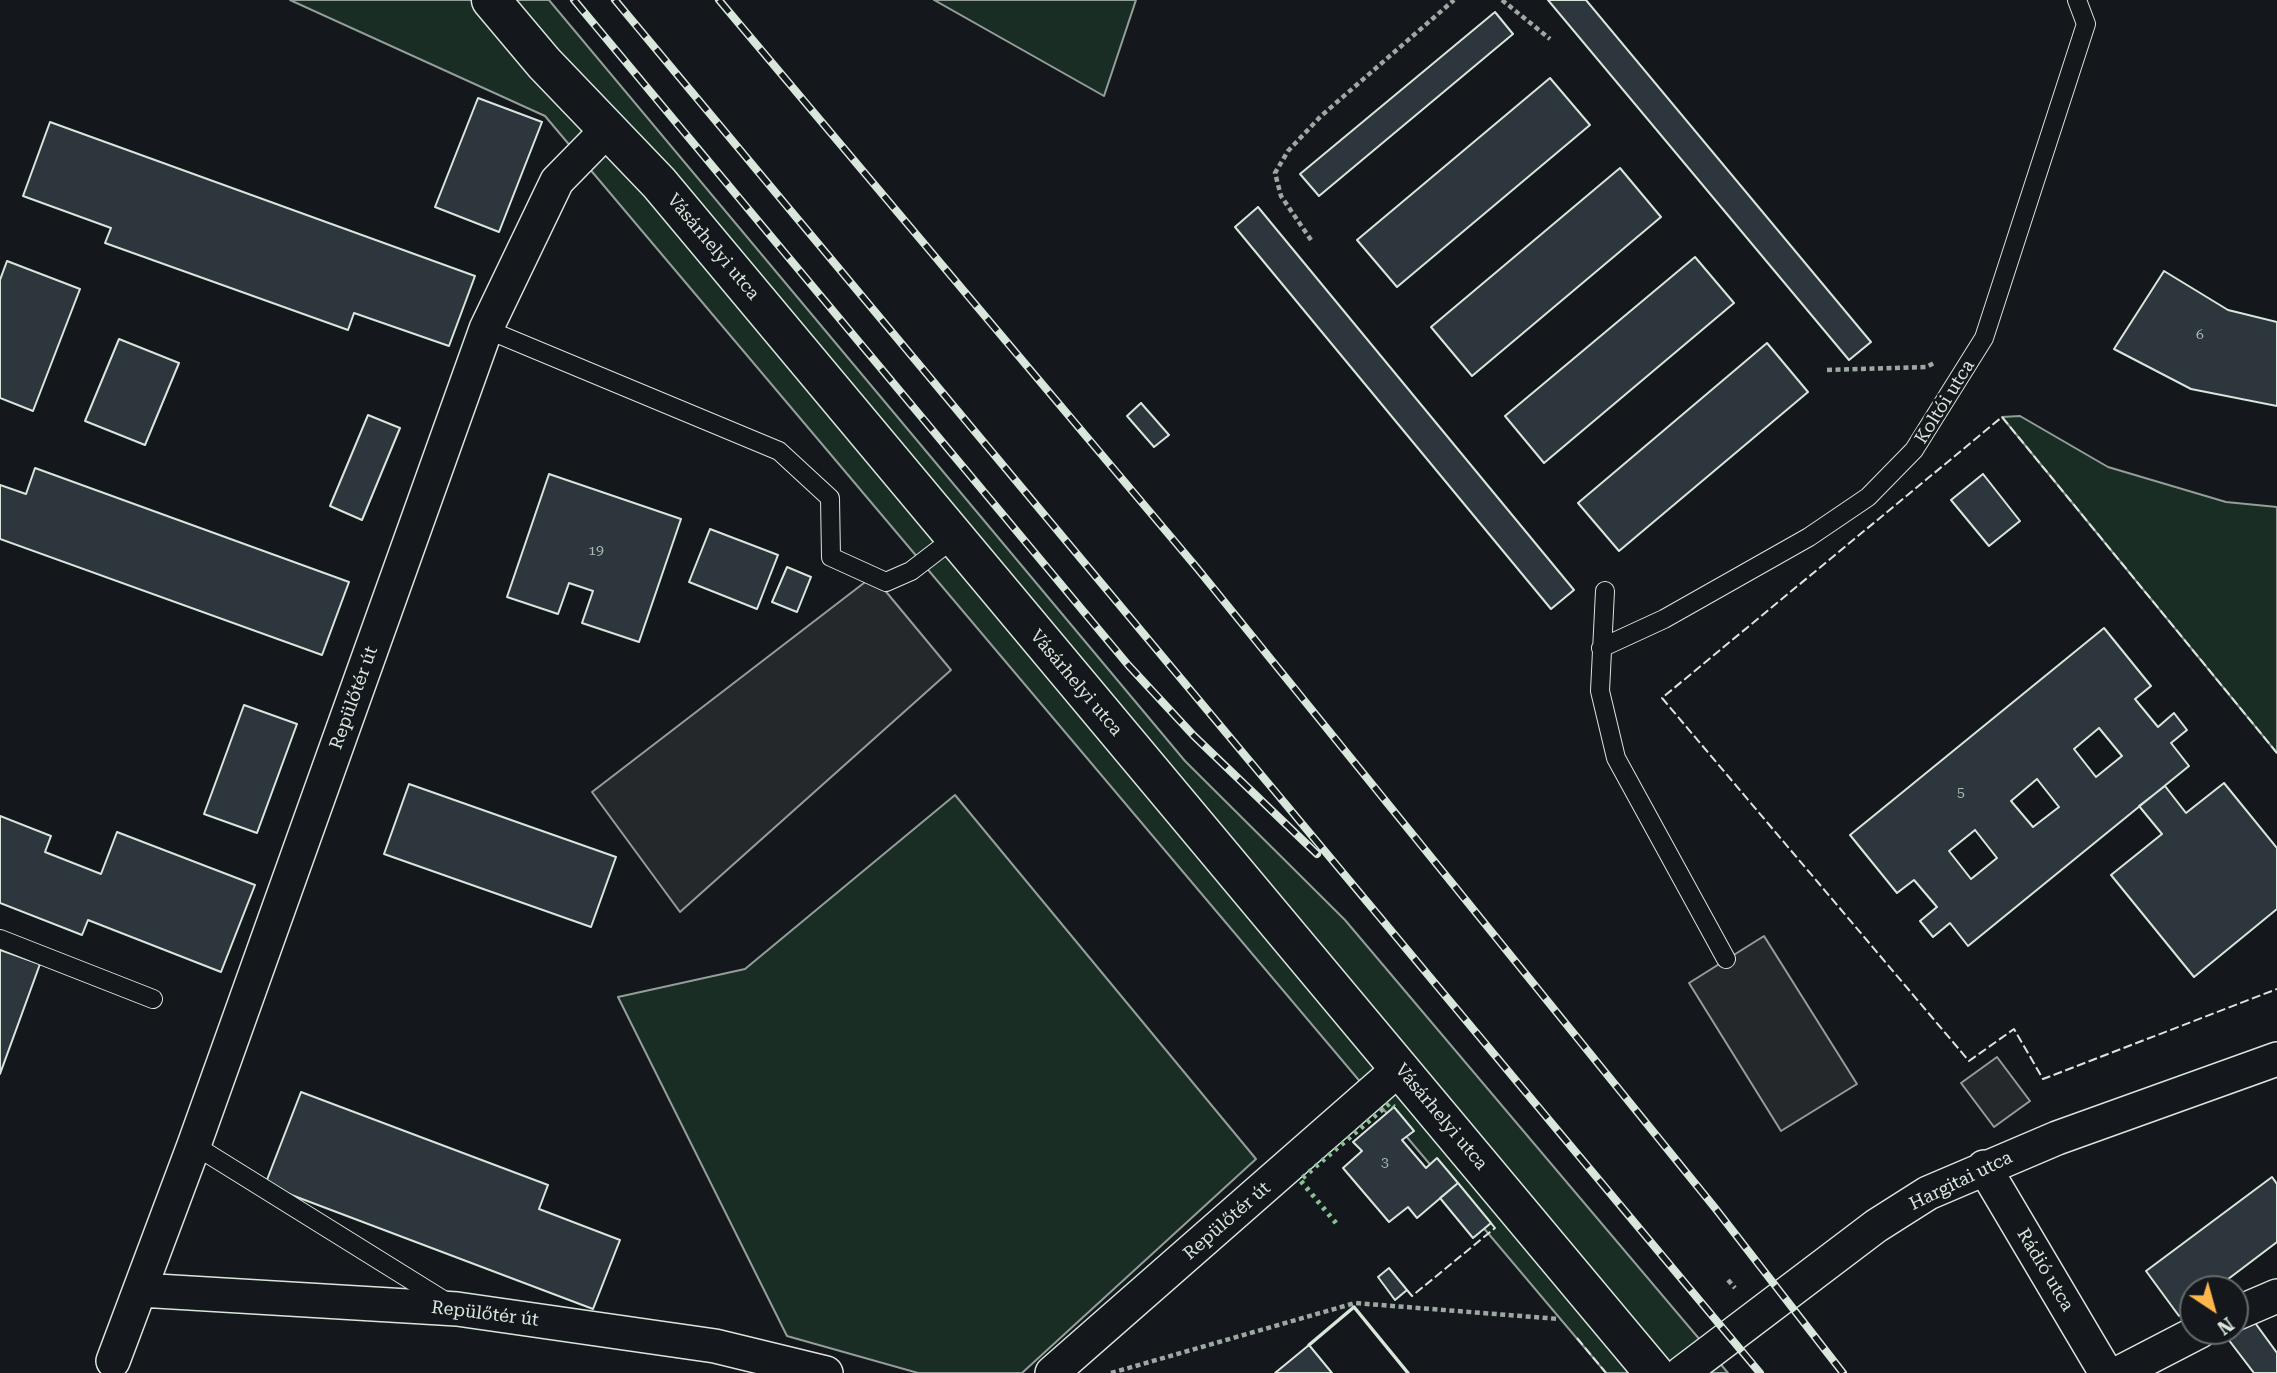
<!DOCTYPE html>
<meta charset="utf-8">
<style>
body{margin:0}
#map{position:relative;width:2277px;height:1373px;overflow:hidden;background:#14181c;font-family:"Roboto Serif",serif}
canvas{display:block}
.north{position:absolute;left:2179px;top:1275px;width:70px;height:70px;box-sizing:border-box;background:#14181c;border:2px solid #626a69;border-radius:50%;rotate:144deg;font-size:19px;font-weight:700;line-height:28px;text-align:center;color:#d8e6dc}
.north::after{content:'';display:block;margin:auto;width:24px;height:32px;background:#ffb74d;clip-path:polygon(50% 0,100% 100%,50% 72%,0 100%)}
</style>
<div id="map">
<canvas width="2277" height="1373"></canvas>
<div class="north">N</div>
</div>
<script>
const ctx = document.querySelector('canvas').getContext('2d');
ctx.lineJoin = 'round';
function paint(path, color) { ctx.fillStyle = color; ctx.fill(path, 'evenodd'); }
const shape = rows => new Path2D(rows.map(r => 'M' + r).join(''));
function stroke(path, color, width, dash) { ctx.strokeStyle = color; ctx.lineWidth = width; ctx.lineCap = dash ? 'butt' : 'round'; ctx.setLineDash(dash || []); ctx.stroke(path); }
function drawText(font, color, halo, rows, align = 'center') {
  ctx.font = font + ' "Roboto Serif",serif'; ctx.lineWidth = 5; ctx.setLineDash([]); ctx.textBaseline = 'middle'; ctx.strokeStyle = halo; ctx.fillStyle = color; for (const [text, x, y, turn = 0] of rows) {
    ctx.save(); ctx.translate(x, y); ctx.rotate((+turn || 0) * Math.PI / 180); ctx.textAlign = isNaN(turn) ? turn : align; if (halo) ctx.strokeText(text, 0, 0); ctx.fillText(text, 0, 0); ctx.restore();
  }
}
const green = shape([
 [290,0,549,0,1185,761,1345,920,1728,1373,1606,1373,545,116,290,0],
 [934,0,1136,0,1104,96,934,0],
 [2020,416,2108,467,2226,502,2277,507,2277,753,2002,417,2020,416],
 [955,795,1256,1159,1022,1373,918,1373,787,1336,618,997,745,969,955,795]
]);
const parking = shape([
 [873,576,951,670,680,912,592,792,873,576],
 [1764,936,1857,1084,1781,1131,1689,983,1764,936],
 [1997,1057,2030,1101,1994,1127,1961,1083,1997,1057]
]);
const building = shape([
 [1548,0,1586,0,1871,342,1849,360,1548,0],
 [1495,12,1513,34,1319,196,1300,174,1495,12],
 [1550,78,1590,125,1397,287,1357,240,1550,78],
 [478,98,542,122,499,232,435,207,478,98],
 [50,122,475,276,449,346,354,313,348,330,105,243,111,228,23,196,50,122],
 [1620,168,1661,217,1472,376,1431,327,1620,168],
 [1258,207,1574,590,1551,609,1235,227,1258,207],
 [1695,257,1734,303,1544,463,1505,416,1695,257],
 [7,261,80,289,33,411,0,398,0,280,7,261],
 [2164,271,2228,310,2277,322,2277,406,2191,389,2114,349,2164,271],
 [119,339,179,363,145,445,85,421,119,339],
 [1767,343,1808,392,1619,551,1578,503,1767,343],
 [1141,403,1169,435,1154,447,1127,416,1141,403],
 [368,415,400,428,362,520,330,506,368,415],
 [35,468,349,582,322,655,0,539,0,485,26,494,35,468],
 [549,474,681,519,639,642,582,623,593,591,569,583,558,614,507,597,549,474],
 [1983,474,2020,521,1989,546,1951,500,1983,474],
 [710,529,778,555,757,609,689,582,710,529],
 [787,567,811,577,797,612,772,602,787,567],
 [2104,628,2151,686,2135,699,2158,727,2174,713,2187,730,2171,743,2189,766,1968,946,1950,923,1933,937,1920,921,1937,907,1914,880,1897,893,1850,835,2104,628],
 [2099,728,2122,756,2096,777,2074,749,2099,728],
 [2037,779,2059,807,2033,827,2011,801,2037,779],
 [1975,830,1997,858,1971,879,1949,851,1975,830],
 [244,705,297,724,257,833,204,814,244,705],
 [2224,783,2277,848,2277,909,2194,977,2111,875,2162,834,2139,806,2165,786,2186,813,2224,783],
 [409,784,616,857,591,927,384,854,409,784],
 [0,816,51,836,45,852,101,874,117,832,255,885,221,972,88,920,82,935,0,903,0,816],
 [0,950,40,964,0,1074,0,950],
 [301,1092,548,1185,539,1209,620,1240,593,1309,265,1185,301,1092],
 [1394,1107,1414,1131,1402,1140,1426,1168,1437,1158,1458,1183,1417,1218,1408,1207,1389,1222,1343,1168,1362,1151,1353,1142,1394,1107],
 [2272,1177,2277,1184,2277,1242,2215,1289,2193,1289,2193,1306,2179,1316,2146,1271,2272,1177],
 [1458,1183,1491,1223,1473,1238,1440,1198,1458,1183],
 [1389,1268,1407,1290,1395,1300,1378,1277,1389,1268],
 [2253,1320,2277,1353,2277,1373,2254,1373,2228,1339,2253,1320],
 [1309,1345,1332,1373,1275,1373,1309,1345]
]);
const path = shape([
 [1502,0,1550,39],
 [1311,240,1281,196,1275,173,1288,151,1321,116,1454,0],
 [1827,370,1926,367,1934,363],
 [1728,1280,1735,1288],
 [1111,1373,1355,1303,1559,1319]
]);
const service = shape([
 [486,329,779,451,830,498,831,557,886,582,911,571,954,538],
 [1605,591,1600,691,1616,758,1726,959],
 [1601,648,1664,619,1809,537,1868,497,1914,450,1984,338,2086,24,2077,0],
 [0,939,153,999],
 [194,1145,448,1303]
]);
const minor = shape([
 [1984,1167,2106,1373],
 [140,1290,457,1309,715,1346,826,1373],
 [2235,1314,2277,1296],
 [113,1361,194,1145,486,329,557,181,608,129],
 [1052,1373,1401,1067],
 [1682,1373,1876,1226,1928,1193,2057,1138,2277,1059],
 [2119,1373,2200,1331]
]);
const tertiary = shape([
 [491,0,544,63,659,183,1654,1373]
]);
const rail = shape([
 [574,0,1129,666,1194,736,1317,854],
 [615,0,1760,1373],
 [719,0,1197,568,1715,1208,1843,1373]
]);
const hedge = shape([
 [1336,1223,1300,1180,1390,1103,1394,1107]
]);
const fence = shape([
 [2277,753,2002,417,1662,698,1969,1061,2014,1029,2043,1079,2277,989],
 [1407,1290,1412,1296,1495,1228,1491,1223],
 [1577,1338,1606,1373]
]);
const wall = shape([
 [1309,1345,1354,1307,1408,1373]
]);
const numberNames = [
 ["6",2200,335],
 ["19",596,551],
 ["5",1961,793],
 ["3",1385,1163]
];
const streetNames = [
 ["Vásárhelyi utca",713,247,50],
 ["Koltói utca",1945,402,-58],
 ["Vásárhelyi utca",1076,683,50],
 ["Repülőtér út",354,698,-70],
 ["Vásárhelyi utca",1441,1117,50],
 ["Hargitai utca",1961,1181,-26],
 ["Repülőtér út",1227,1221,-41],
 ["Rádió utca",2045,1270,59],
 ["Repülőtér út",485,1314,7]
];
paint(green, '#1a2d24');
stroke(green, '#939e99', 2);
paint(parking, '#24282b');
stroke(parking, '#939e99', 2);
paint(building, '#2c363c');
stroke(building, '#d8e6dc', 2);
stroke(service, '#d8e6dc', 20);
stroke(minor, '#d8e6dc', 36);
stroke(tertiary, '#d8e6dc', 41);
stroke(path, '#9da8a2', 4.5, [5, 3.5]);
stroke(service, '#14181c', 18);
stroke(minor, '#14181c', 33);
stroke(tertiary, '#14181c', 38);
stroke(rail, '#d8e6dc', 8);
stroke(rail, '#14181c', 5, [16]);
stroke(hedge, '#8ac095', 5, [3.5, 5]);
stroke(fence, '#d8e6dc', 2, [9, 3.5]);
stroke(wall, '#d8e6dc', 3.5);
drawText('14px', '#adbab4', null, numberNames);
drawText('18px', '#d8e6dc', '#14181c', streetNames);
</script>
